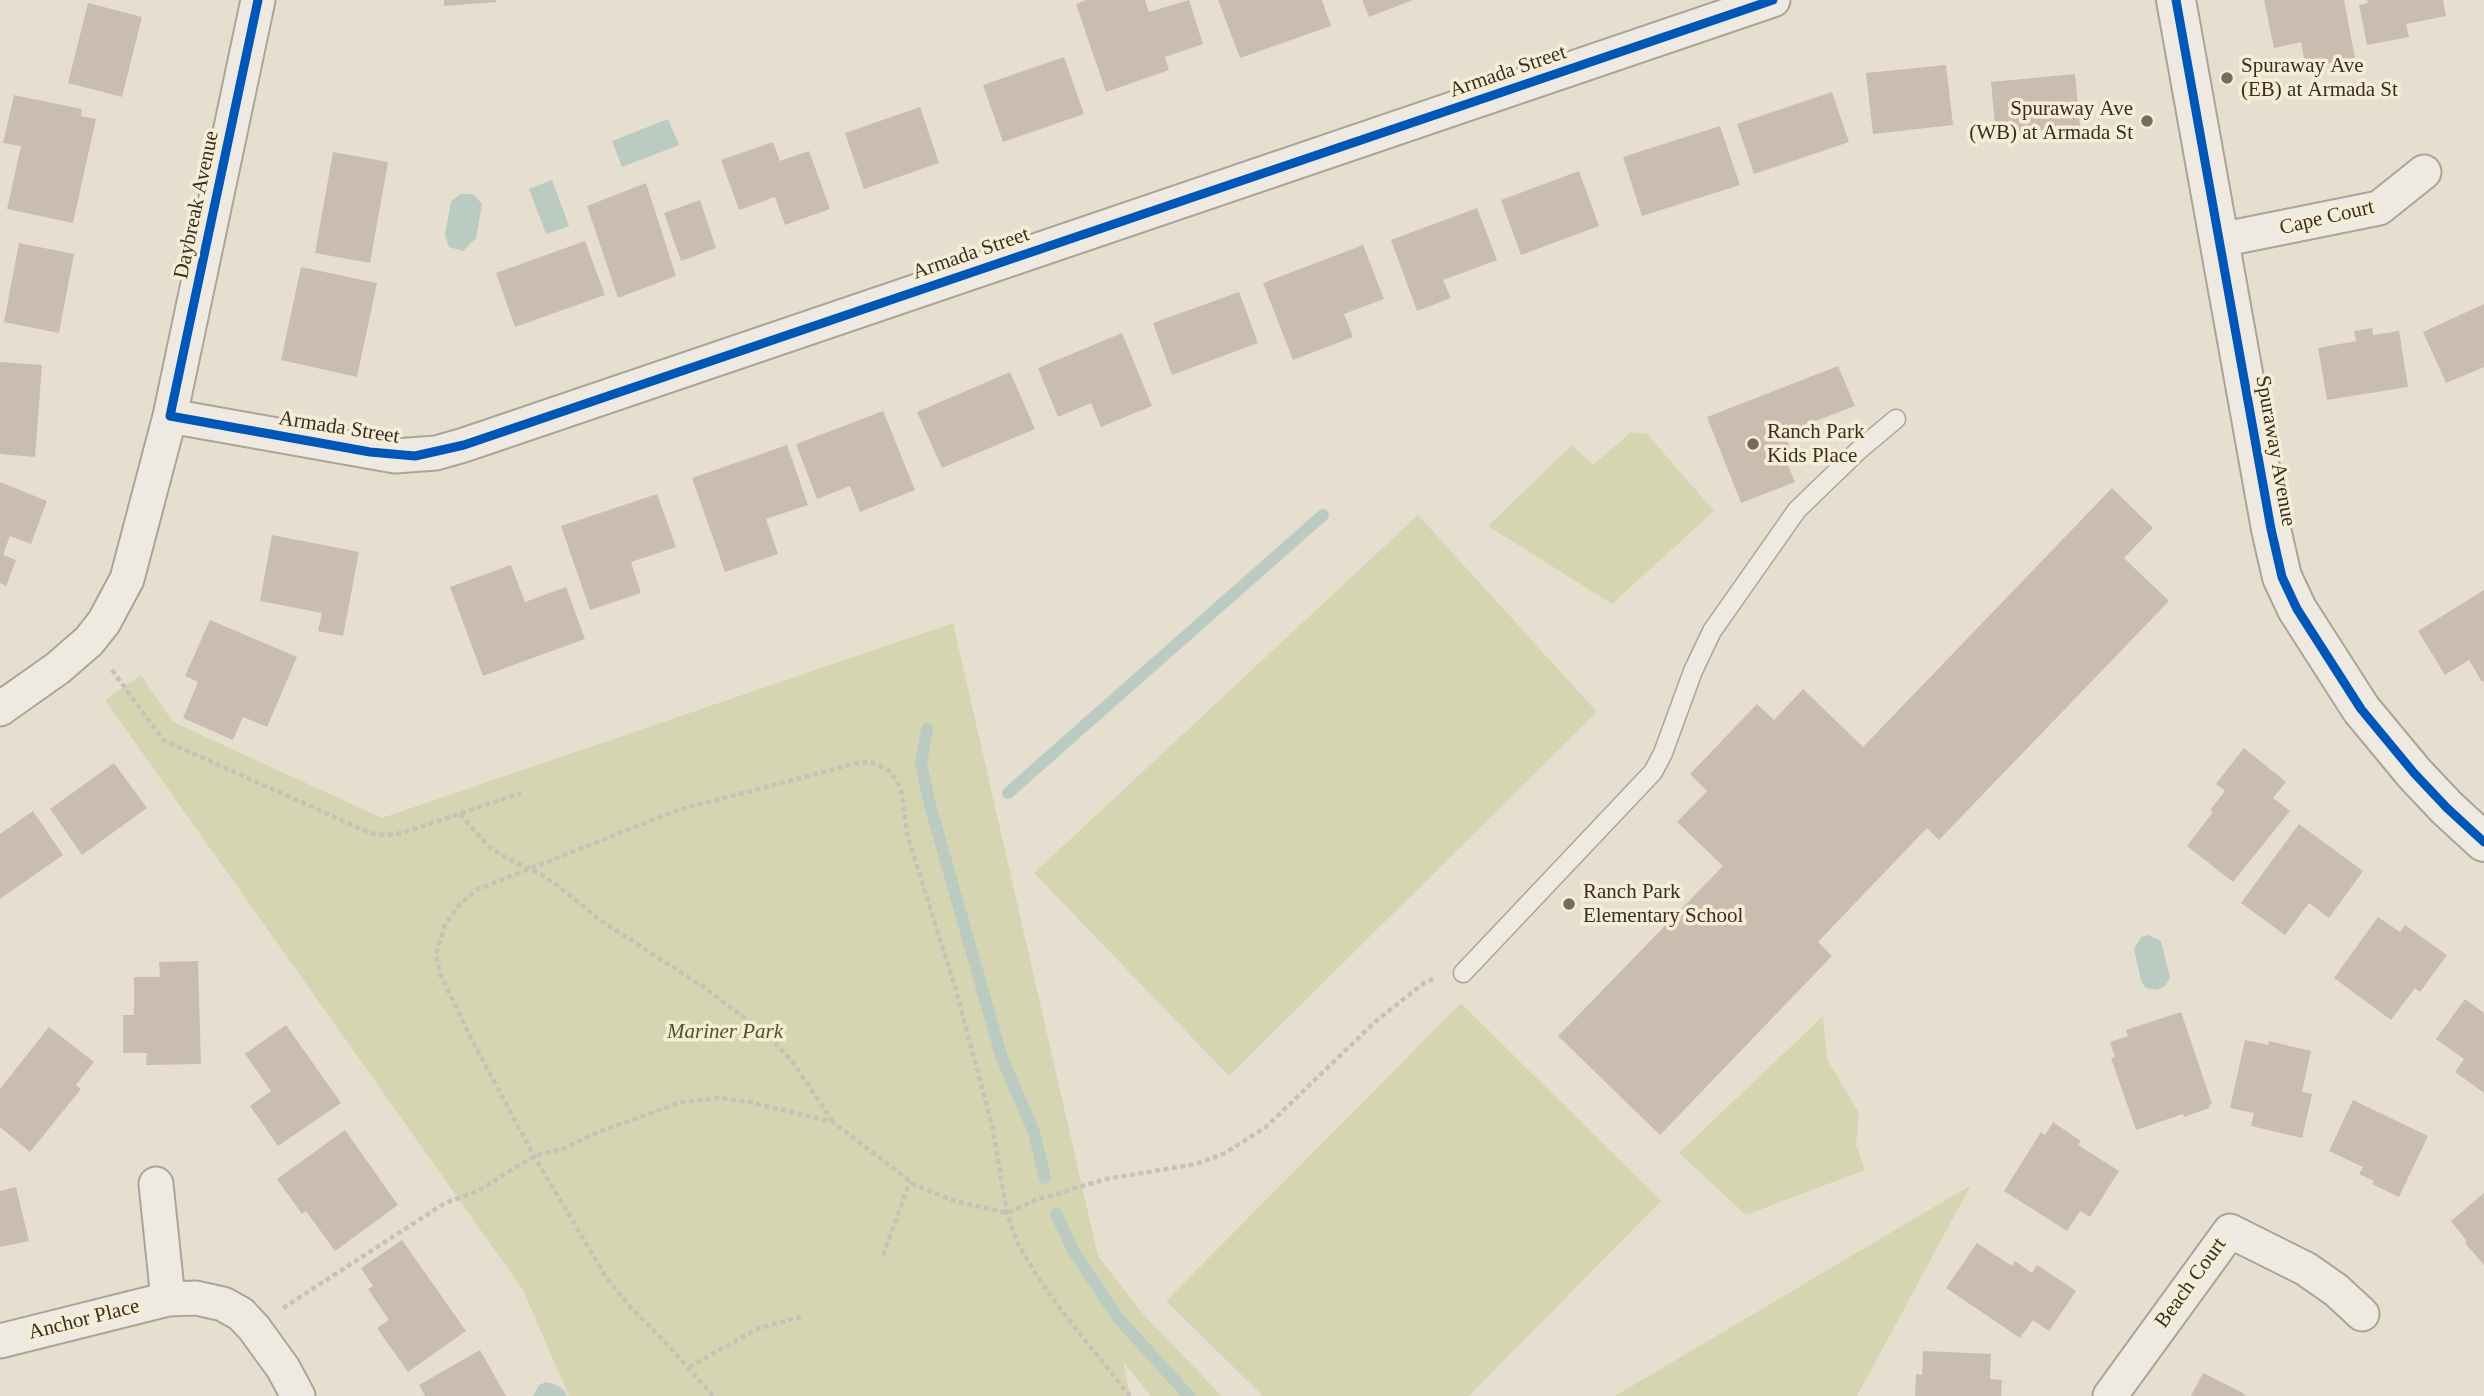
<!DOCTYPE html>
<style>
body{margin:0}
canvas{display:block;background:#e6dfcf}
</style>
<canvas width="2484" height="1396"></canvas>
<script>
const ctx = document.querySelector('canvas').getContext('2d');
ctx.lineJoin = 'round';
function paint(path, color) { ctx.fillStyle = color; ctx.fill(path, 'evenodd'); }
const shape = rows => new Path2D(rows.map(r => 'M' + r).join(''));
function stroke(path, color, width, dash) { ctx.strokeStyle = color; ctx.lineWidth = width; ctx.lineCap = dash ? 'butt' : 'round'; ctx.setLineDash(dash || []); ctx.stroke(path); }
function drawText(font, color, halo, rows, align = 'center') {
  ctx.font = font + ' "Times New Roman",serif'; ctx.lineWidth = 7; ctx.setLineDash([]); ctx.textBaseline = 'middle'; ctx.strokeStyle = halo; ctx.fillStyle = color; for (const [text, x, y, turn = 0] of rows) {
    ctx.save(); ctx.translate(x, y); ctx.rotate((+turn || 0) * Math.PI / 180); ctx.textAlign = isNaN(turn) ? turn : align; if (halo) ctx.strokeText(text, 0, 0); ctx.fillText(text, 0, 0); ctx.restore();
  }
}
const green = shape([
 [1631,432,1647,434,1714,511,1612,604,1488,526,1572,445,1593,465],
 [1418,515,1597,712,1229,1076,1034,873],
 [953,623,1098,1256,1142,1313,1222,1396,1151,1396,1123,1362,1130,1396,569,1396,523,1290,105,700,141,675,173,722,382,818],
 [1461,1003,1661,1201,1469,1396,1263,1396,1166,1301],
 [1823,1016,1827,1059,1859,1113,1856,1145,1865,1170,1746,1215,1679,1153],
 [1971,1185,1857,1396,1615,1396]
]);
const water = shape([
 [668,119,679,145,622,167,612,141],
 [552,180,569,226,546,234,529,189],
 [461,194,473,194,482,204,476,238,463,251,449,247,445,235,451,201],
 [2149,935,2161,941,2170,978,2164,987,2156,990,2146,988,2141,981,2134,949,2141,937],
 [546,1382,554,1384,563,1389,567,1396,533,1396,539,1385]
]);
const stream = shape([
 [927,729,921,764,930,805,1002,1058,1034,1132,1045,1178],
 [1008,793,1323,515],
 [1056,1214,1074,1252,1118,1318,1189,1396]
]);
const building = shape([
 [444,0,496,0,497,2,444,6],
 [1086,0,1145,0,1149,12,1189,0,1203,44,1165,57,1169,70,1106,92,1076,4],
 [1218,0,1322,0,1331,26,1240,58],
 [1362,0,1413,0,1369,17],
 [2264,0,2344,0,2355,58,2306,68,2301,42,2274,48],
 [2367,0,2443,0,2446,16,2406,24,2409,37,2367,45,2359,5,2368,3],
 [88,3,142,17,122,97,68,83],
 [1064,57,1084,114,1003,142,983,85],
 [1946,65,1953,125,1873,134,1866,73],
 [2075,74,2080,126,1996,135,1991,82],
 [1832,92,1849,142,1754,174,1737,124],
 [14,95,82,109,81,116,96,119,73,223,7,209,21,146,3,143],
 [920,107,939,163,864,189,845,133],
 [1720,126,1740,185,1642,216,1623,157],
 [773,142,780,161,809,151,830,209,785,225,775,197,739,210,721,160],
 [333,152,388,162,370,263,315,253],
 [1579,171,1599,226,1521,255,1501,200],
 [646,183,676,276,618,298,587,206],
 [700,200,716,248,681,261,664,213],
 [1477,208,1497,260,1443,280,1451,298,1417,311,1391,240],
 [585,241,605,295,515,327,496,273],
 [19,243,74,254,59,333,4,322],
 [1363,245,1384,299,1344,314,1353,337,1293,360,1263,283],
 [301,267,377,283,357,377,281,360],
 [1239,292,1258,343,1172,375,1153,323],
 [2484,304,2484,367,2446,383,2423,332],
 [2372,328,2373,335,2399,331,2408,387,2327,400,2318,348,2356,341,2354,331],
 [1122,333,1152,406,1101,427,1091,403,1058,417,1038,368],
 [0,362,42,365,35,457,0,454],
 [1838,366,1855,406,1784,433,1793,455,1785,458,1795,482,1741,503,1707,417],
 [1010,372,1035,429,942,468,917,412],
 [883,411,915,490,860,512,850,486,817,499,796,444],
 [787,445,808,505,766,519,778,554,725,572,692,478],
 [0,482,47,501,31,544,10,536,3,555,16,560,6,586,0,583],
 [2112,488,2153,528,2124,558,2169,601,1939,840,1927,828,1818,942,1832,956,1660,1135,1558,1036,1723,866,1677,822,1707,791,1690,774,1757,704,1774,720,1803,689,1863,747],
 [657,494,676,547,631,562,641,593,590,610,561,526],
 [272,535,359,552,343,636,318,631,322,613,260,601],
 [511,565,525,602,566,587,585,639,483,676,450,587],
 [2484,590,2484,681,2482,682,2469,660,2445,675,2418,631],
 [210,620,297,657,267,727,243,717,233,740,183,718,198,682,185,676],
 [2244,748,2286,782,2273,798,2290,811,2233,882,2187,846,2213,812,2210,810,2225,791,2216,784],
 [114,763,147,808,82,855,50,809],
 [33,811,63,855,0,899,0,834],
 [2299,824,2363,871,2329,918,2309,903,2285,935,2241,903],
 [2378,917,2400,932,2405,925,2447,955,2420,992,2415,988,2391,1020,2334,978],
 [198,961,201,1064,146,1065,147,1053,123,1053,123,1015,134,1015,134,977,160,977,159,962],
 [2465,999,2484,1013,2484,1093,2455,1072,2464,1059,2436,1039],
 [2181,1012,2212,1104,2209,1105,2209,1108,2184,1117,2183,1114,2136,1130,2111,1058,2115,1057,2110,1042,2128,1036,2126,1030],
 [286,1025,341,1103,278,1146,250,1106,271,1091,245,1054],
 [49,1027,94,1062,76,1085,81,1089,30,1152,0,1127,0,1089],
 [2245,1040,2268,1045,2269,1041,2311,1051,2302,1092,2312,1094,2302,1138,2251,1126,2254,1113,2230,1108],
 [2353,1100,2428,1136,2399,1197,2372,1184,2374,1181,2359,1174,2363,1167,2329,1151],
 [2053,1122,2081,1141,2078,1145,2119,1171,2090,1217,2080,1211,2067,1231,2004,1191,2041,1132,2045,1135],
 [345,1130,398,1205,335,1251,306,1211,302,1214,277,1179],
 [16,1187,29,1241,0,1247,0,1191],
 [2484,1193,2484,1265,2465,1243,2467,1241,2451,1221],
 [402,1240,466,1331,408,1372,377,1328,389,1320,368,1289,373,1286,361,1268],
 [1977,1243,2012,1266,2015,1261,2032,1273,2037,1265,2076,1291,2049,1331,2033,1320,2020,1338,1946,1288],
 [480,1350,506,1396,425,1396,419,1385],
 [1923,1351,1991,1354,1990,1379,2002,1380,2001,1396,1915,1396,1916,1374,1922,1375],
 [2203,1373,2245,1394,2244,1396,2191,1396]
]);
const path = shape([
 [112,670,163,740,370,833,386,835,402,833,521,793],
 [460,814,488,846,506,858,539,873,557,885,597,918,705,988,767,1035,792,1061,833,1122],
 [883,1255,910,1181],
 [283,1308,445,1203,478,1191,534,1156,563,1149,598,1132,682,1102,719,1098,749,1102,833,1122,915,1185,955,1201,1007,1213,1036,1200,1106,1179,1196,1164,1225,1153,1266,1127,1376,1021,1424,983,1435,978],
 [689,1367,759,1328,804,1316],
 [713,1396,669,1346,631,1308,606,1277,534,1156,473,1042,440,974,436,954,445,925,458,906,476,890,678,810,857,763,871,762,888,770,897,781,902,794,907,834,956,990,992,1125,1007,1213,1018,1244,1037,1276,1064,1314,1130,1396]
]);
const service = shape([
 [1463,973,1653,772,1663,753,1693,671,1712,631,1797,510,1859,450,1896,419]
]);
const minor = shape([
 [2220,240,2379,208,2424,172],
 [170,416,395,456,436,453,464,445,1773,0],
 [0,709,58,668,89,641,104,622,127,579,170,416,258,0],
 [156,1184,168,1299],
 [0,1341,168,1299,196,1298,223,1304,241,1314,254,1328,283,1368,298,1396],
 [2110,1396,2230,1231,2306,1269,2336,1290,2362,1314]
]);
const tertiary = shape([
 [2176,0,2271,529,2282,577,2297,609,2361,709,2414,773,2447,808,2484,842]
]);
const cycleway = shape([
 [258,0,170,416,370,452,415,456,464,445,1773,0],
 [2176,0,2271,529,2282,577,2297,609,2361,709,2414,773,2447,808,2484,842]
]);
const markers = [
 [2227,78,7,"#776b5d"],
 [2147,121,7,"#776b5d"],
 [1753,444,7,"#776b5d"],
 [1569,904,7,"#776b5d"]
];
const poiNames = [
 ["Spuraway Ave",2241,66],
 ["(EB) at Armada St",2241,90],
 ["Spuraway Ave",2133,109,"right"],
 ["(WB) at Armada St",2133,133,"right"],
 ["Ranch Park",1767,432],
 ["Kids Place",1767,456],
 ["Ranch Park",1583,892],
 ["Elementary School",1583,916]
];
const streetNames = [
 ["Armada Street",1508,72,-19],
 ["Daybreak Avenue",197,205,-78],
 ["Cape Court",2327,218,-13],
 ["Armada Street",971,254,-19],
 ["Armada Street",339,428,9],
 ["Spuraway Avenue",2275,451,80],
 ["Beach Court",2191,1283,-54],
 ["Anchor Place",84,1320,-14]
];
const parkNames = [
 ["Mariner Park",725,1032]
];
paint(green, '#d5d6b1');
paint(water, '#bbcbc1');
stroke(stream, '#bbcbc1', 12);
paint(building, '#cabdb0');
stroke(service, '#aba498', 21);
stroke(minor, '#aba498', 37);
stroke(tertiary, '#aba498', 42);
stroke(path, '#c7c1b8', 4.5, [5, 3.5]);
stroke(service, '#eeeae1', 18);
stroke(minor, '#eeeae1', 33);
stroke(tertiary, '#eeeae1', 38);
stroke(cycleway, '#0057b8', 9);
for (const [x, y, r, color] of markers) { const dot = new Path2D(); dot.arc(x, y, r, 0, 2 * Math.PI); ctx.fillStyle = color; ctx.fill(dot); stroke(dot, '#f6edd6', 2.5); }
drawText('21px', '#3b2d1f', '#f6edd6', poiNames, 'left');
drawText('21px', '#3b2d1f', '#f6edd6', streetNames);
drawText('italic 21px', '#4b5825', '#f6edd6', parkNames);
</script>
